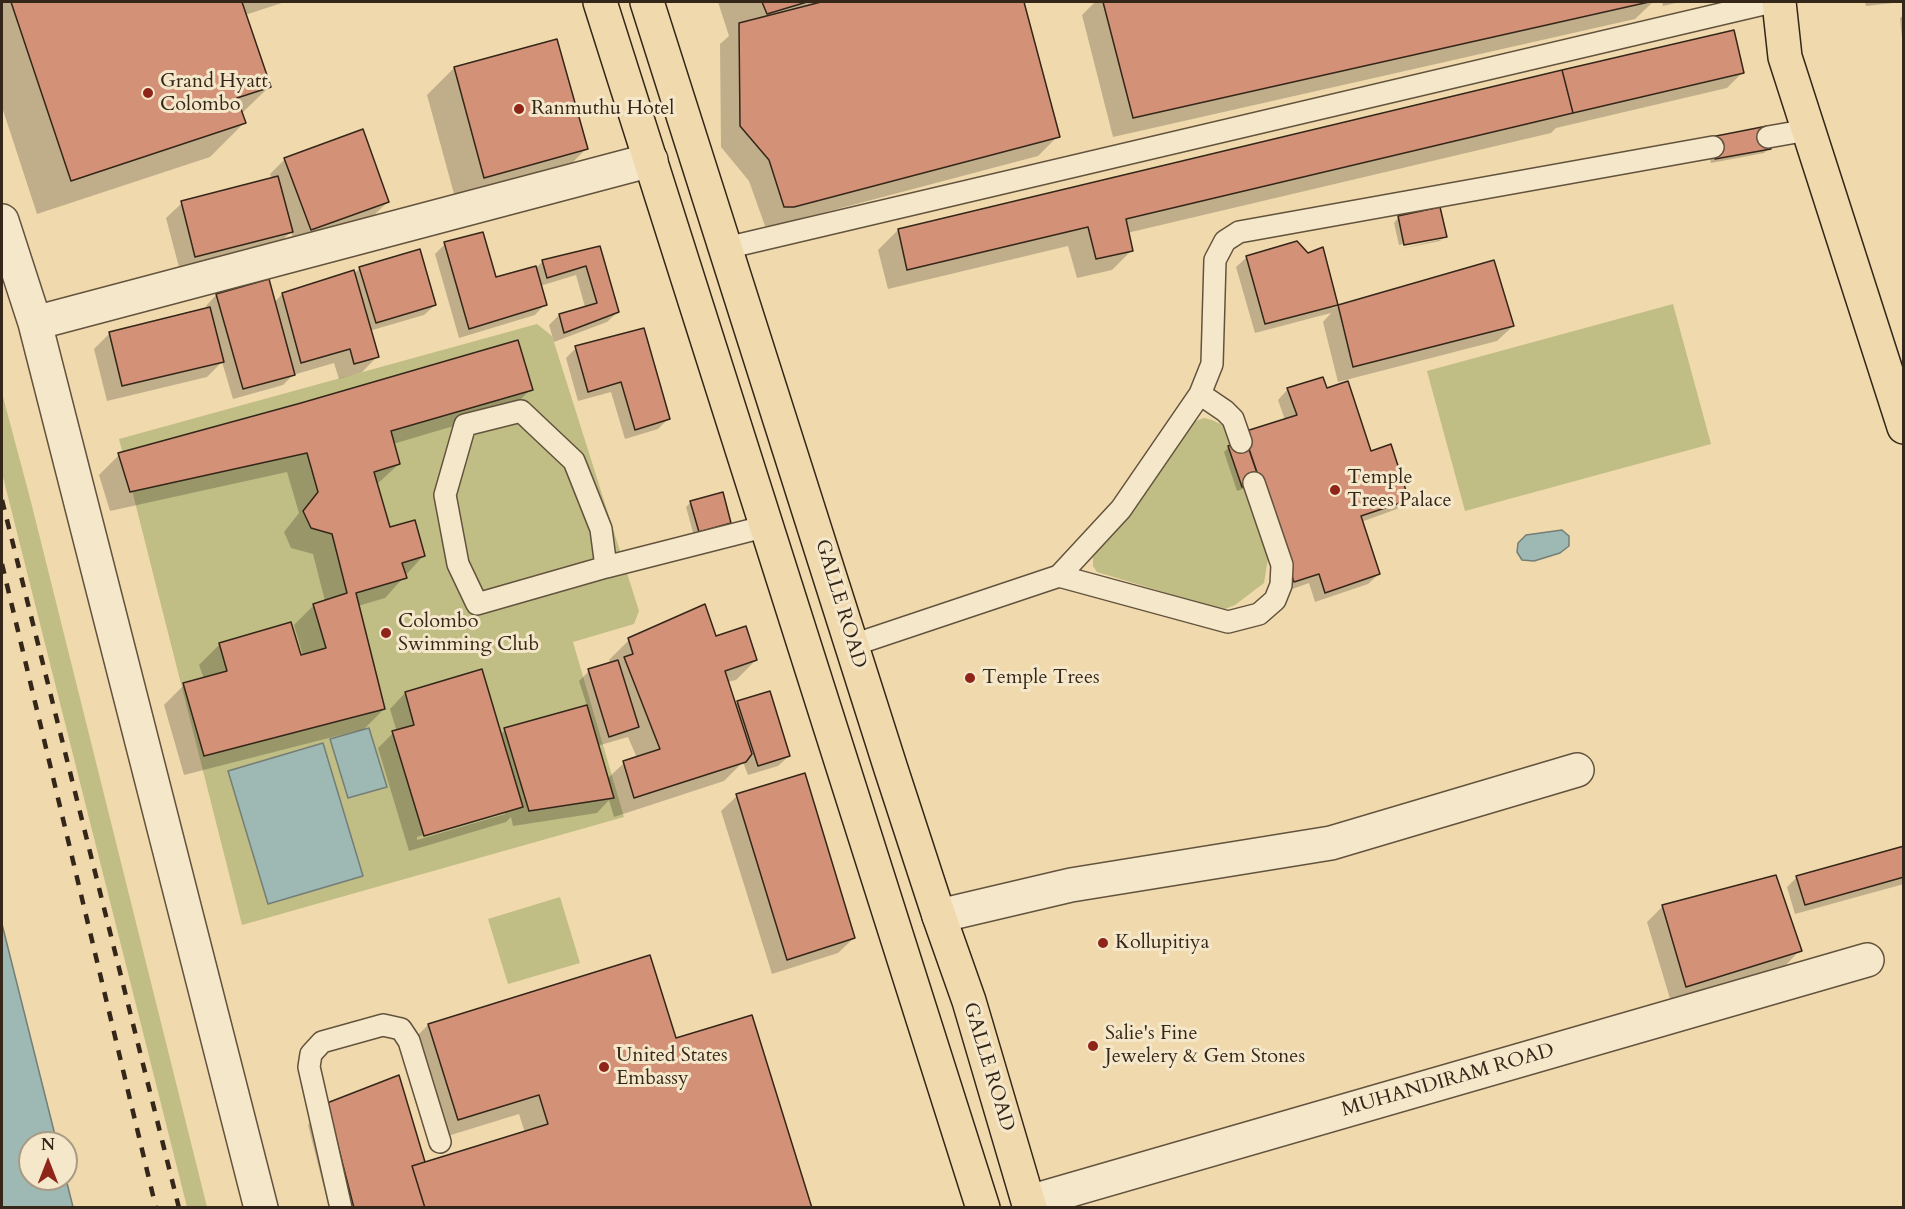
<!DOCTYPE html>
<style>
body{margin:0}
#map{position:relative;width:1905px;height:1209px;overflow:hidden;background:#f0daad;font-family:Cardo,serif}
canvas{display:block}
.frame{position:absolute;inset:0;border:3px solid #342619;pointer-events:none}
.north{position:absolute;left:18px;top:1131px;width:60px;height:60px;box-sizing:border-box;background:#f5e7ca;border:2px solid #a89a83;border-radius:50%;rotate:0deg;font-size:16px;font-weight:700;line-height:24px;text-align:center;color:#342619}
.north::after{content:'';display:block;margin:auto;width:21px;height:27px;background:#8f2418;clip-path:polygon(50% 0,100% 100%,50% 72%,0 100%)}
</style>
<div id="map">
<canvas width="1905" height="1209"></canvas>
<div class="frame"></div>
<div class="north">N</div>
</div>
<script>
const ctx = document.querySelector('canvas').getContext('2d');
ctx.lineJoin = 'round';
function paint(path, color) { ctx.fillStyle = color; ctx.fill(path, 'evenodd'); }
const shape = rows => new Path2D(rows.map(r => 'M' + r).join(''));
function stroke(path, color, width, dash) { ctx.strokeStyle = color; ctx.lineWidth = width; ctx.lineCap = dash ? 'butt' : 'round'; ctx.setLineDash(dash || []); ctx.stroke(path); }
function drawText(font, color, halo, rows, align = 'center') {
  ctx.font = font + ' Cardo,serif'; ctx.lineWidth = 6; ctx.setLineDash([]); ctx.textBaseline = 'middle'; ctx.strokeStyle = halo; ctx.fillStyle = color; for (const [text, x, y, turn = 0] of rows) {
    ctx.save(); ctx.translate(x, y); ctx.rotate((+turn || 0) * Math.PI / 180); ctx.textAlign = isNaN(turn) ? turn : align; if (halo) ctx.strokeText(text, 0, 0); ctx.fillText(text, 0, 0); ctx.restore();
  }
}
const green = shape([
 [1673,304,1711,444,1465,511,1427,371],
 [537,324,552,336,639,611,634,624,573,642,624,817,242,925,119,439],
 [2,393,31,502,207,1207,187,1207,2,473],
 [1204,418,1212,420,1233,430,1269,553,1264,583,1235,605,1225,609,1216,608,1097,572,1093,566,1093,557,1097,550,1190,423],
 [560,897,580,963,508,984,488,919]
]);
const water = shape([
 [1562,530,1569,536,1569,546,1560,553,1534,561,1522,560,1517,552,1518,543,1526,535,1562,530],
 [369,728,387,787,348,798,330,739,369,728],
 [323,743,363,876,268,904,228,771,323,743],
 [2,924,57,1143,30,1143,30,1179,66,1179,73,1207,2,1207,2,924]
]);
const shadow = shape([
 [2,2,285,2,245,15,269,87,241,114,244,123,210,157,37,214,2,107],
 [718,2,1022,2,1058,136,1038,156,773,226,765,226,749,181,721,147,720,44,729,36],
 [1095,2,1653,2,1635,19,1113,137,1082,15],
 [1662,2,1680,2,1663,6],
 [1865,2,1902,2,1866,6],
 [1904,15,1904,59,1900,18],
 [454,68,586,149,559,176,457,205,427,95],
 [1742,73,1727,88,1556,128,1551,133,1127,233,1132,250,1112,270,1077,278,1068,246,888,289,878,250,898,230],
 [1707,143,1769,148,1764,153,1711,163],
 [285,159,388,202,372,217,296,245,291,232,276,246,180,271,166,218,182,203,272,179,270,174],
 [1398,218,1445,236,1440,241,1399,249,1442,239,1442,236,1399,245,1394,223],
 [445,244,495,279,536,268,543,261,599,248,618,312,607,322,554,342,549,325,559,315,585,307,576,275,540,286,545,304,535,315,459,338,435,254],
 [1247,257,1336,304,1332,308,1493,262,1513,326,1497,341,1338,382,1323,322,1331,313,1255,333,1236,267],
 [360,268,435,305,424,315,369,331,377,357,362,372,339,379,334,363,293,375,283,385,233,399,222,362,207,377,107,401,94,349,110,333,207,309,206,306,216,295,274,303,282,294,353,275],
 [643,330,668,419,658,429,625,439,611,392,578,401,566,358,576,348],
 [531,389,511,409,393,444,399,464,376,485,389,529,424,555,385,598,358,606,384,709,364,729,184,775,164,705,184,685,204,679,199,665,219,645,290,624,300,657,303,656,294,625,314,605,325,601,313,554,291,548,284,532,299,513,287,472,110,511,99,475,119,455],
 [1288,389,1326,390,1370,453,1407,499,1397,509,1361,522,1379,574,1368,584,1315,602,1309,583,1284,592,1249,487,1237,491,1224,452,1229,447,1285,420,1278,400],
 [691,502,730,522,725,527,694,536,686,507],
 [715,638,756,660,736,680,727,682,735,705,738,702,789,756,778,766,748,775,743,762,724,781,614,817,609,800,597,813,513,826,511,817,506,822,409,851,378,748,393,733,397,732,390,709,405,693,481,671,500,735,505,730,587,706,579,681,589,671,610,664,609,660,629,640],
 [628,737,637,758,624,763,607,779,597,746],
 [505,811,505,814,417,840,417,837],
 [737,796,854,938,838,953,772,974,721,811],
 [1904,848,1904,884,1795,914,1787,887,1797,877],
 [1775,876,1800,950,1785,966,1671,1002,1647,922,1662,907],
 [428,1025,675,1040,810,1208,329,1208,308,1125,328,1105,424,1164,525,1133,519,1114,438,1139,408,1045]
]);
const building = shape([
 [11,2,242,2,271,87,237,98,246,123,71,181,11,2],
 [762,2,807,2,767,14,762,2],
 [821,2,1024,2,1060,137,794,207,784,207,769,160,740,126,739,23,821,2],
 [1103,2,1649,2,1133,118,1103,2],
 [1734,30,1744,73,1573,113,1562,70,1734,30],
 [557,39,588,149,484,178,454,67,557,39],
 [1562,70,1573,113,1126,219,1133,251,1096,259,1088,227,907,270,898,229,1562,70],
 [1767,126,1771,149,1715,159,1711,137,1767,126],
 [363,129,389,202,311,230,284,158,363,129],
 [278,176,293,232,195,257,181,201,278,176],
 [1440,207,1447,237,1404,245,1398,216,1440,207],
 [483,232,496,277,536,266,547,305,469,329,444,242,483,232],
 [1297,241,1308,253,1323,247,1338,305,1265,324,1246,256,1297,241],
 [600,246,619,312,564,333,559,314,597,303,586,266,547,278,542,260,600,246],
 [420,249,436,305,376,323,359,267,420,249],
 [1494,260,1514,326,1353,367,1338,305,1494,260],
 [354,270,379,357,354,364,350,349,301,363,282,293,354,270],
 [269,279,295,375,243,389,216,294,269,279],
 [210,307,224,362,122,386,109,332,210,307],
 [644,328,670,419,635,430,621,382,588,392,575,346,644,328],
 [518,340,533,390,391,431,400,464,374,472,390,527,415,520,425,556,402,563,407,578,356,593,385,709,204,756,183,683,227,671,219,643,291,622,301,655,326,648,313,604,347,593,332,534,311,528,303,511,318,492,307,453,130,492,118,453,301,403,518,340],
 [1323,377,1327,388,1348,381,1371,451,1391,444,1409,500,1361,516,1380,574,1325,593,1319,574,1294,582,1243,432,1297,415,1287,388,1323,377],
 [1246,440,1260,481,1242,487,1228,446,1246,440],
 [723,492,731,523,699,532,690,501,723,492],
 [705,604,716,636,746,626,757,660,725,671,752,754,746,762,634,798,623,761,660,749,624,657,633,654,628,638,705,604],
 [618,660,639,727,609,737,588,669,618,660],
 [482,669,523,807,424,836,392,731,414,725,405,692,482,669],
 [770,691,790,756,758,766,737,701,770,691],
 [587,705,614,798,529,811,504,728,587,705],
 [805,773,855,938,787,960,736,794,805,773],
 [1904,846,1904,877,1805,905,1796,876,1904,846],
 [1776,875,1802,951,1686,987,1662,905,1776,875],
 [650,955,676,1038,752,1015,812,1208,425,1208,412,1166,548,1124,539,1095,458,1120,428,1024,650,955],
 [399,1075,425,1162,412,1166,425,1208,354,1208,327,1103,399,1075]
]);
const lane = shape([
 [1768,137,1808,130],
 [726,248,1772,2],
 [1200,394,1225,411,1233,419,1241,442],
 [606,567,601,529,574,461,521,411,465,425,445,495,458,564,477,604,606,567,767,526],
 [1059,576,1228,622,1259,614,1275,600,1281,585,1282,565,1254,483],
 [853,645,1059,576,1121,509,1200,394,1212,364,1215,260,1225,241,1239,232,1713,147],
 [341,1208,309,1067,311,1054,322,1042,383,1025,401,1029,409,1041,440,1142]
]);
const street = shape([
 [2,221,35,323,261,1208],
 [35,323,651,160],
 [939,916,1071,885,1331,843,1577,770],
 [1029,1202,1867,960]
]);
const primary = shape([
 [1779,2,1785,57,1904,427]
]);
const highway = shape([
 [600,2,983,1208],
 [647,2,891,769,939,916,969,1001,1030,1208]
]);
const rail = shape([
 [2,500,179,1208],
 [2,564,156,1208]
]);
const markers = [
 [148,93,6,"#8f2418"],
 [519,109,6,"#8f2418"],
 [1335,490,6,"#8f2418"],
 [386,633,6,"#8f2418"],
 [970,678,6,"#8f2418"],
 [1103,943,6,"#8f2418"],
 [1093,1046,6,"#8f2418"],
 [604,1067,6,"#8f2418"]
];
const poiNames = [
 ["Grand Hyatt",160,82],
 ["Colombo",160,105],
 ["Ranmuthu Hotel",531,109],
 ["Temple",1347,478],
 ["Trees Palace",1347,501],
 ["Colombo",398,622],
 ["Swimming Club",398,645],
 ["Temple Trees",982,678],
 ["Kollupitiya",1115,943],
 ["Salie's Fine",1105,1034],
 ["Jewelery & Gem Stones",1105,1057],
 ["United States",616,1056],
 ["Embassy",616,1079]
];
const streetNames = [
 ["GALLE ROAD",840,604,73],
 ["GALLE ROAD",988,1067,73],
 ["MUHANDIRAM ROAD",1448,1081,-16]
];
paint(green, '#c0bd85');
paint(water, '#9eb8b4');
stroke(water, '#747e76', 1.5);
paint(shadow, '#0003');
paint(building, '#d39277');
stroke(building, '#342619', 1.5);
stroke(lane, '#63533e', 24);
stroke(street, '#63533e', 36);
stroke(primary, '#342619', 36);
stroke(highway, '#342619', 36);
stroke(lane, '#f5e7ca', 21);
stroke(street, '#f5e7ca', 33);
stroke(primary, '#f0daad', 33);
stroke(highway, '#f0daad', 33);
stroke(rail, '#342619', 4.5, [10, 10]);
for (const [x, y, r, color] of markers) { const dot = new Path2D(); dot.arc(x, y, r, 0, 2 * Math.PI); ctx.fillStyle = color; ctx.fill(dot); stroke(dot, '#f5e7ca', 2); }
drawText('20px', '#342619', '#f5e7ca', poiNames, 'left');
drawText('20px', '#342619', '#f5e7ca', streetNames);
</script>
